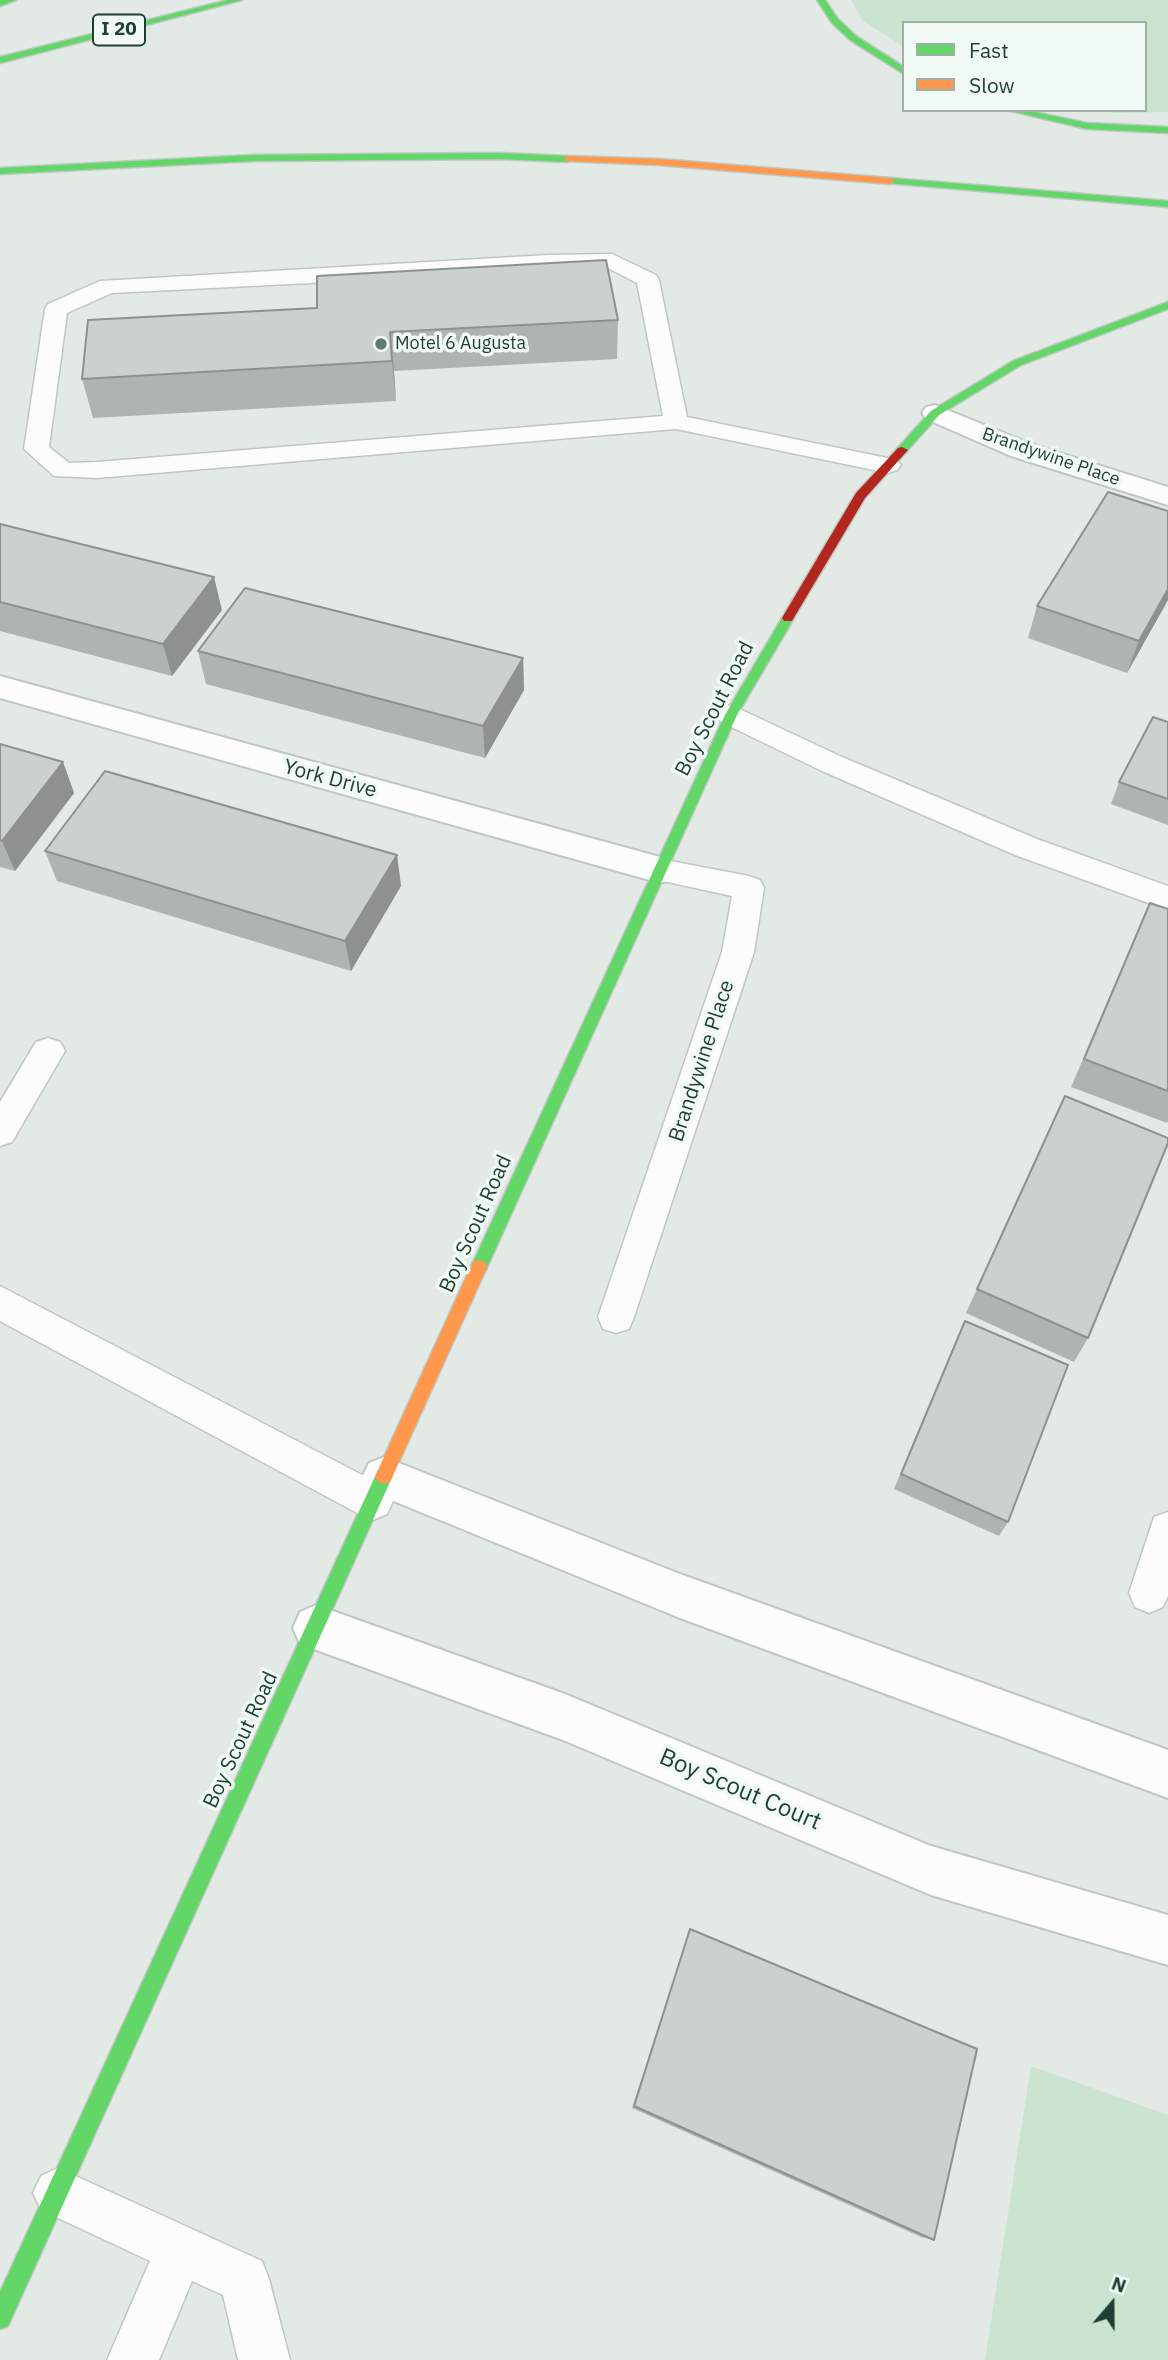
<!DOCTYPE html>
<style>
body{margin:0}
#map{position:relative;width:1168px;height:2360px;overflow:hidden;background:#e3eae6;font-family:"IBM Plex Sans",sans-serif}
canvas{display:block}
.legend{position:absolute;left:902px;top:21px;width:245px;height:91px;box-sizing:border-box;background:#f1f9f4;border:2px solid #9dafa7;margin:0;padding:9px 12px;list-style:none;font-size:21px;color:#1f3f34}
.legend li{display:flex;align-items:center;gap:14px;height:35px}
.legend b{width:35px;border:2px solid #9dafa7}
.north{position:absolute;left:1077px;top:2269px;width:70px;height:70px;-webkit-text-stroke:5px #f1f9f4;paint-order:stroke;rotate:20deg;font-size:19px;font-weight:700;line-height:28px;text-align:center;color:#1f3f34}
.north::after{content:'';display:block;margin:auto;width:24px;height:32px;background:#1f3f34;clip-path:polygon(50% 0,100% 100%,50% 72%,0 100%)}
</style>
<div id="map">
<canvas width="1168" height="2360"></canvas>
<ul class="legend">
<li><b style="height:9px;background:#63d668"></b>Fast</li>
<li><b style="height:9px;background:#ff974d"></b>Slow</li>
</ul>
<div class="north">N</div>
</div>
<script>
const ctx = document.querySelector('canvas').getContext('2d');
ctx.lineJoin = 'round';
function paint(path, color) { ctx.fillStyle = color; ctx.fill(path, 'evenodd'); }
const shape = rows => new Path2D(rows.map(r => 'M' + r).join(''));
function stroke(path, color, width, dash) { ctx.strokeStyle = color; ctx.lineWidth = width; ctx.lineCap = dash ? 'butt' : 'round'; ctx.setLineDash(dash || []); ctx.stroke(path); }
function drawText(font, color, halo, rows, align = 'center') {
  ctx.font = font + ' "IBM Plex Sans",sans-serif'; ctx.lineWidth = 7; ctx.setLineDash([]); ctx.textBaseline = 'middle'; ctx.strokeStyle = halo; ctx.fillStyle = color; for (const [text, x, y, turn = 0] of rows) {
    ctx.save(); ctx.translate(x, y); ctx.rotate((+turn || 0) * Math.PI / 180); ctx.textAlign = isNaN(turn) ? turn : align; if (halo) ctx.strokeText(text, 0, 0); ctx.fillText(text, 0, 0); ctx.restore();
  }
}
const green = shape([
 [851,0,1168,0,1168,112,1115,113,1099,110,1145,110,1145,23,904,23,904,47,862,20],
 [1031,2066,1168,2115,1168,2360,985,2360]
]);
const lane = shape([
 [612,254,656,275,659,280,687,417,897,460,901,465,897,470,888,473,676,429,97,478,54,476,24,449,45,309,48,304,100,281,548,255,612,254],
 [608,268,637,283,663,416,97,462,69,463,49,447,67,313,112,293,608,268],
 [731,705,842,757,1037,839,1168,886,1168,910,1015,855,822,771,721,722,717,715,721,708,731,705],
 [660,859,749,876,760,880,764,888,754,952,634,1317,629,1329,616,1333,603,1329,598,1317,722,952,732,896,649,878,645,870,649,862,660,859],
 [48,1038,60,1042,65,1051,12,1142,0,1146,0,1102,36,1042,48,1038],
 [0,1286,387,1488,393,1501,387,1514,373,1520,359,1514,0,1321,0,1286],
 [1168,1512,1168,1596,1163,1607,1149,1613,1135,1607,1129,1593,1154,1517,1168,1512],
 [58,2168,262,2261,269,2279,290,2360,238,2360,223,2295,192,2281,159,2360,107,2360,150,2261,41,2210,33,2193,41,2176,58,2168]
]);
const street = shape([
 [935,405,1031,444,1168,487,1168,505,1011,456,926,419,922,413,926,407,935,405],
 [0,676,660,857,672,861,677,870,672,879,660,883,0,698,0,676],
 [384,1457,680,1574,1168,1750,1168,1798,680,1618,369,1491,362,1477,369,1463,384,1457],
 [316,1605,565,1694,931,1846,1168,1915,1168,1965,931,1895,563,1740,300,1644,293,1628,300,1612,316,1605]
]);
const fast = shape([
 [0,0,16,0,0,6,0,0],
 [228,0,242,0,0,63,0,57,228,0],
 [817,0,825,0,838,19,856,36,904,67,904,74,850,40,832,23,817,0],
 [1007,110,1025,110,1087,123,1168,127,1168,133,1087,129,1007,110],
 [499,153,568,156,573,159,568,162,499,159,254,161,0,174,0,168,254,155,499,153],
 [890,178,1168,201,1168,207,887,183,885,181,890,178],
 [1168,302,1168,309,1021,365,939,415,906,452,896,450,931,411,1013,361,1168,302],
 [788,614,794,618,737,715,485,1272,479,1274,473,1272,471,1267,725,715,782,618,788,614],
 [384,1468,390,1470,393,1476,390,1482,8,2326,0,2329,0,2292,378,1470,384,1468]
]);
const slow = shape([
 [568,156,659,159,890,178,895,181,890,184,659,165,565,161,565,157,568,156],
 [479,1260,485,1262,487,1267,390,1482,384,1484,378,1482,375,1476,378,1470,473,1262,479,1260]
]);
const jam = shape([
 [902,447,908,450,865,498,792,621,784,621,782,618,856,493,898,448,902,447]
]);
const wall = shape([
 [88,320,618,320,617,359,394,371,396,401,93,418,82,379],
 [1168,511,1168,600,1127,673,1028,638,1037,606],
 [0,524,222,610,172,676,0,631],
 [198,651,523,658,524,690,485,758,206,684],
 [1168,722,1168,825,1111,804,1119,782],
 [0,744,63,762,74,793,15,871,0,867],
 [45,851,397,855,401,886,351,971,57,881],
 [1150,903,1168,909,1168,1121,1167,1123,1071,1087],
 [1065,1096,1088,1338,1074,1362,966,1313],
 [957,1338,1008,1522,999,1536,894,1489],
 [690,1929,934,2240,921,2237,632,2108,687,1938]
]);
const shadedWall = shape([
 [390,332,394,371,396,401,392,361],
 [214,577,222,610,172,676,163,644],
 [1168,589,1168,600,1127,673,1139,641],
 [523,658,524,690,485,758,483,726],
 [63,762,74,793,15,871,2,841],
 [397,855,401,886,351,971,345,941]
]);
const building = shape([
 [606,260,618,320,390,332,392,361,82,379,88,320,317,308,317,276,606,260],
 [1108,492,1168,511,1168,589,1139,641,1037,606,1108,492],
 [0,524,214,577,163,644,0,602,0,524],
 [245,588,523,658,483,726,198,651,245,588],
 [1153,717,1168,722,1168,799,1119,782,1153,717],
 [0,744,63,762,2,841,0,840,0,744],
 [105,771,397,855,345,941,45,851,105,771],
 [1150,903,1168,909,1168,1091,1084,1059,1150,903],
 [1065,1096,1168,1138,1168,1143,1088,1338,977,1289,1065,1096],
 [965,1321,1068,1365,1008,1522,901,1474,965,1321],
 [690,1929,977,2049,934,2240,634,2106,690,1929]
]);
const markers = [
 [381,344,7,"#647b72"]
];
const farPoinames = [
 ["Motel 6 Augusta",395,344]
];
const farStreetnames = [
 ["Brandywine Place",1051,457,19]
];
const shields = [
 [119,30,52]
];
const shieldNames = [
 ["I 20",119,30]
];
const streetNames = [
 ["Boy Scout Road",715,709,-63],
 ["York Drive",330,779,15],
 ["Brandywine Place",702,1061,-72],
 ["Boy Scout Road",476,1224,-66],
 ["Boy Scout Road",241,1740,-65]
];
const nearStreetnames = [
 ["Boy Scout Court",740,1790,23]
];
paint(green, '#cae4d1');
stroke(lane, '#c0c7c3', 3);
stroke(street, '#c0c7c3', 4);
stroke(fast, '#bec8c3', 3);
stroke(slow, '#bec8c3', 3);
stroke(jam, '#bec8c3', 3);
paint(lane, '#fbfcfb');
paint(street, '#fbfcfb');
paint(fast, '#63d668');
paint(slow, '#ff974d');
paint(jam, '#b3261e');
paint(wall, '#aeb4b1');
paint(shadedWall, '#8d9290');
paint(building, '#cad1ce');
stroke(building, '#8d9290', 2);
for (const [x, y, r, color] of markers) { const dot = new Path2D(); dot.arc(x, y, r, 0, 2 * Math.PI); ctx.fillStyle = color; ctx.fill(dot); stroke(dot, '#f1f9f4', 2.5); }
drawText('18px', '#1f3f34', '#f1f9f4', farPoinames, 'left');
drawText('18px', '#1f3f34', '#f1f9f4', farStreetnames);
for (const [x, y, w] of shields) { const box = new Path2D(); box.roundRect(x - w / 2, y - 15.5, w, 31, 5); ctx.fillStyle = '#f1f9f4'; ctx.fill(box); stroke(box, '#1f3f34', 2); }
drawText('bold 19px', '#1f3f34', null, shieldNames);
drawText('21px', '#1f3f34', '#f1f9f4', streetNames);
drawText('24px', '#1f3f34', '#f1f9f4', nearStreetnames);
</script>
